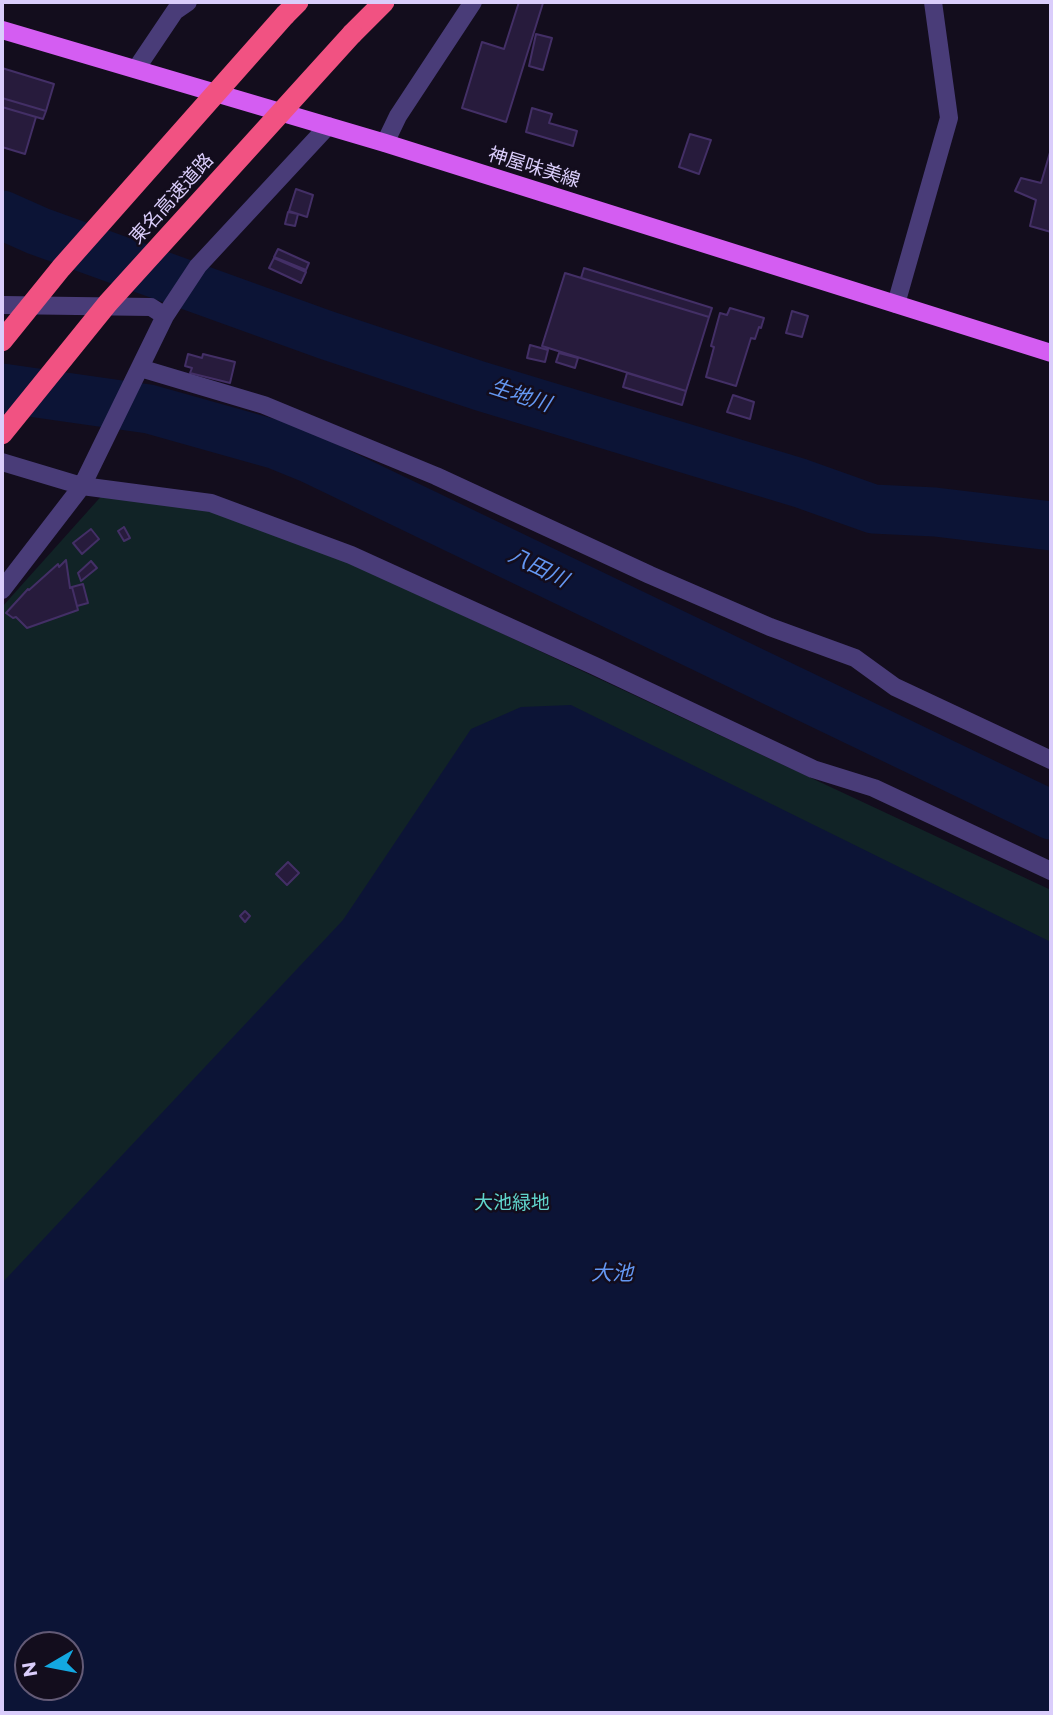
<!DOCTYPE html>
<meta charset="utf-8">
<style>
body{margin:0}
#map{position:relative;width:1053px;height:1715px;overflow:hidden;background:#130d1d;font-family:Montserrat,sans-serif}
canvas{display:block}
.frame{position:absolute;inset:0;border:4px solid #dacdfb;pointer-events:none}
.north{position:absolute;left:14px;top:1631px;width:70px;height:70px;box-sizing:border-box;background:#130d1d;border:2px solid #635a76;border-radius:50%;rotate:260deg;font-size:19px;font-weight:700;line-height:28px;text-align:center;color:#dacdfb}
.north::after{content:'';display:block;margin:auto;width:24px;height:32px;background:#13a8e1;clip-path:polygon(50% 0,100% 100%,50% 72%,0 100%)}
</style>
<div id="map">
<canvas width="1053" height="1715"></canvas>
<div class="frame"></div>
<div class="north">N</div>
</div>
<script>
const ctx = document.querySelector('canvas').getContext('2d');
ctx.lineJoin = 'round';
function paint(path, color) { ctx.fillStyle = color; ctx.fill(path, 'evenodd'); }
const shape = rows => new Path2D(rows.map(r => 'M' + r).join(''));
function stroke(path, color, width, dash) { ctx.strokeStyle = color; ctx.lineWidth = width; ctx.lineCap = dash ? 'butt' : 'round'; ctx.setLineDash(dash || []); ctx.stroke(path); }
function drawText(font, color, halo, rows, align = 'center') {
  ctx.font = font + ' Montserrat,"Noto Sans JP",sans-serif'; ctx.lineWidth = 5; ctx.setLineDash([]); ctx.textBaseline = 'middle'; ctx.strokeStyle = halo; ctx.fillStyle = color; for (const [text, x, y, turn = 0] of rows) {
    ctx.save(); ctx.translate(x, y); ctx.rotate((+turn || 0) * Math.PI / 180); ctx.textAlign = isNaN(turn) ? turn : align; if (halo) ctx.strokeText(text, 0, 0); ctx.fillText(text, 0, 0); ctx.restore();
  }
}
const green = shape([
 [105,492,209,511,349,562,1051,890,1051,1713,2,1713,2,607],
 [28,1645,70,1645,70,1687,28,1687]
]);
const water = shape([
 [571,705,1051,942,1051,1713,2,1713,2,1283,343,920,471,729,521,707],
 [28,1645,70,1645,70,1687,28,1687]
]);
const river = shape([
 [2,215,38,231,326,335,480,386,800,483,873,509,935,512,1051,526],
 [2,388,149,409,277,445,309,458,1051,815]
]);
const building = shape([
 [519,2,538,2,543,3,506,122,462,108,482,42,504,49,519,2],
 [536,34,552,38,543,70,529,66,536,34],
 [2,68,54,84,46,111,2,98,2,68],
 [2,98,46,111,43,119,2,107,2,98],
 [2,107,36,117,25,154,2,147,2,107],
 [532,108,552,114,549,123,577,131,573,146,526,132,532,108],
 [690,134,711,140,699,174,679,167,690,134],
 [1051,149,1051,232,1030,226,1036,200,1015,191,1021,178,1041,183,1051,149],
 [296,189,313,195,307,217,289,211,296,189],
 [288,212,298,214,295,226,285,224,288,212],
 [278,249,309,263,306,270,274,257,278,249],
 [274,258,306,272,301,283,269,268,274,258],
 [584,268,712,308,709,317,581,278,584,268],
 [565,273,709,317,686,391,542,346,565,273],
 [730,308,764,318,761,328,759,327,755,339,751,338,736,386,706,377,714,347,711,346,720,313,727,315,730,308],
 [792,311,808,316,802,337,786,333,792,311],
 [530,345,548,350,545,362,527,358,530,345],
 [559,353,578,358,575,368,556,362,559,353],
 [188,354,202,358,203,354,235,362,230,383,190,373,192,368,185,366,188,354],
 [627,373,686,391,682,405,623,387,627,373],
 [733,395,754,402,750,419,727,412,733,395],
 [124,527,130,538,124,541,118,531,124,527],
 [91,529,99,539,82,554,73,543,91,529],
 [66,560,70,588,72,587,78,610,27,628,16,617,13,618,6,613,28,589,29,590,58,564,59,567,66,560],
 [91,561,97,568,81,581,78,573,91,561],
 [83,584,88,603,77,606,72,587,83,584],
 [288,862,299,873,287,885,276,874,288,862],
 [245,911,250,916,245,922,240,916,245,911]
]);
const minor = shape([
 [136,69,175,11,188,2],
 [385,143,398,116,473,2],
 [896,304,949,118,933,2],
 [2,305,151,307,165,316],
 [140,368,264,405,436,476,650,575,770,627,855,658,895,687,1051,760],
 [2,462,82,486,211,503,351,555,595,666,813,769,874,788,1051,871],
 [2,590,82,486,165,316,198,266,328,126]
]);
const major = shape([
 [2,30,385,143,1051,353]
]);
const highway = shape([
 [285,15,298,2],
 [352,34,384,2]
]);
const highwayBridge = shape([
 [2,341,61,268,285,15],
 [2,434,108,303,352,34]
]);
const streetNames = [
 ["神屋味美線",534,168,17],
 ["東名高速道路",172,199,-48]
];
const parkNames = [
 ["大池緑地",512,1203]
];
const waterNames = [
 ["生地川",520,396,18],
 ["八田川",538,568,26],
 ["大池",612,1274]
];
paint(green, '#112326');
paint(water, '#0c1436');
stroke(river, '#0c1436', 49);
paint(building, '#271b3c');
stroke(building, '#432f66', 2);
stroke(minor, '#493c78', 18);
stroke(major, '#d45df2', 18);
stroke(highway, '#f15282', 21);
stroke(highwayBridge, '#f15282', 21);
drawText('19px', '#dacdfb', '#130d1d', streetNames);
drawText('19px', '#60d4cb', '#130d1d', parkNames);
drawText('italic 21px', '#6497f2', '#130d1d', waterNames);
</script>
